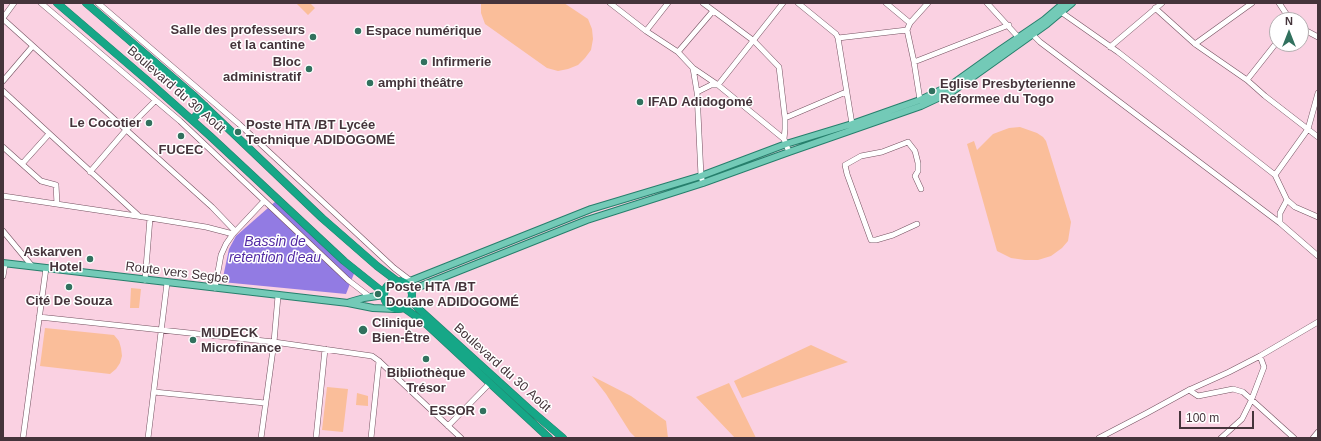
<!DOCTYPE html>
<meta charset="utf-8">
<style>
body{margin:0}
#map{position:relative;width:1321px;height:441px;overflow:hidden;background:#fad1e2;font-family:Arial,sans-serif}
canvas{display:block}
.frame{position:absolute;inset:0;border:4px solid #45343b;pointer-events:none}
.north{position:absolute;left:1269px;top:12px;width:40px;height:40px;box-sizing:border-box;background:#fff;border:1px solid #b5aeb1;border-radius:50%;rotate:0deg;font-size:11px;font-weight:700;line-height:16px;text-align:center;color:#45343b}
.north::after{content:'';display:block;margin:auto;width:14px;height:18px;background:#31715e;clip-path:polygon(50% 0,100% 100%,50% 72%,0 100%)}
.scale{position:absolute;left:1179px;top:411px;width:75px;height:18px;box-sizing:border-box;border:2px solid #45343b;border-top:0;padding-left:5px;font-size:12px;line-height:14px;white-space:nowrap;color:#45343b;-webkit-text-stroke:3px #fff;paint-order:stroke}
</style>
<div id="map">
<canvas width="1321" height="441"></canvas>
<div class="frame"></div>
<div class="north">N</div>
<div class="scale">100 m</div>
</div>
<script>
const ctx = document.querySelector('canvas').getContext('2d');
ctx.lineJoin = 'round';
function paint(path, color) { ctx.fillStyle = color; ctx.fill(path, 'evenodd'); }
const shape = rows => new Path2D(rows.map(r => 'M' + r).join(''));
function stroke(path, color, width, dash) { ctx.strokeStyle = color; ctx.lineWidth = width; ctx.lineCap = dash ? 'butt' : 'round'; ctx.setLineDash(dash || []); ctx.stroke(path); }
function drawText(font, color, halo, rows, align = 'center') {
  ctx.font = font + ' Arial,sans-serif'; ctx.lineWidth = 3; ctx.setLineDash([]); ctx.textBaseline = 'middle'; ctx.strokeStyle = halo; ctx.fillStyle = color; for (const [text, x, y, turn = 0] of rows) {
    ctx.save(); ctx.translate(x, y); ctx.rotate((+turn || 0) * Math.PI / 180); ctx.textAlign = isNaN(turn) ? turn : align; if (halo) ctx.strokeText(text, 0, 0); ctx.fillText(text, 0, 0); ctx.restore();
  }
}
const green = shape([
 [296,3,310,3,315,8,308,15],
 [481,3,564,3,588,19,592,29,593,39,591,50,585,58,578,65,568,69,558,71,547,68,485,24,481,13],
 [1020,127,1037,133,1043,137,1046,141,1071,222,1068,241,1062,248,1051,256,1038,260,1025,260,1011,258,997,251,967,144,974,141,977,150,993,134,1009,128],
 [131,288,141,289,139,308,130,308],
 [45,328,114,335,119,341,121,348,122,356,120,363,116,369,110,374,40,366],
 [811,345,848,362,742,398,734,381],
 [592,376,631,396,666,421,668,438,636,438,630,432,606,394],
 [729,383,756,438,735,438,696,397],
 [327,387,348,389,343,432,322,430],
 [357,393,368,396,368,406,356,405]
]);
const water = shape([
 [276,201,355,271,346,294,222,282,229,249,236,236]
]);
const minor = shape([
 [41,3,180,121,348,280,370,297],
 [98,3,239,124,394,268,411,281],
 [610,3,646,31,678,52,693,68,718,85,784,139,789,152],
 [703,3,754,41,779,67,785,118,785,129,784,139],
 [798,3,836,34,838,38,852,124],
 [886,3,910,23,907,30,914,62,920,100],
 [987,3,1019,38],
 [1279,3,1289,18,1289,20],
 [1155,8,1195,44,1247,80,1265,96,1318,137],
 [1061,12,1118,52,1275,175,1287,200,1295,207,1318,217],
 [3,18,14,3],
 [3,19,212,207,235,231],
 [910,23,928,3],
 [1301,28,1318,37],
 [646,31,668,3],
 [1032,34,1040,42,1280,223,1318,256],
 [838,38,907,30],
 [1195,44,1252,3],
 [1110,47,1162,3],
 [678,52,713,11],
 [914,62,1009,25],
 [693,68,697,92,701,176,703,183],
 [1247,80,1277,42],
 [3,81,32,47],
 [3,91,139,216],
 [697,92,711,85,718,85,783,3],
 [785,118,846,92],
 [3,147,41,181,56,185,57,204],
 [22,164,49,134],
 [90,172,126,130,155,101],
 [1275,175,1308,129,1318,93],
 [3,196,150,218,206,227,233,234],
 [1280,223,1280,213,1287,200],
 [917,224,893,235,876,240,871,240,847,174,845,165,861,156,882,152,908,142,915,151,918,163,918,171,915,176,921,189],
 [3,231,32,266],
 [3,276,5,264],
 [145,280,150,218],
 [215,288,221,255,226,244,233,234,264,201],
 [39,317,274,342,372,356,379,361,461,438],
 [1189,390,1198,396,1233,389,1243,392,1294,438],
 [154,392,265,403],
 [448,426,490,383],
 [23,438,46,268],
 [148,438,167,283],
 [261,438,274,342,278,296],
 [316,438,325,349],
 [371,438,379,361],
 [1099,438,1147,413,1189,390,1229,372,1260,356,1318,322],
 [1221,438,1242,419,1251,401,1264,367,1260,356],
 [1313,438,1318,432]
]);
const major = shape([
 [3,263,348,303,373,308,395,309],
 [405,283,591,209,701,176,786,144,852,124,920,100,951,85,1000,50,1044,20,1064,3],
 [411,290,587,220,703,183,789,152,921,106,953,91,1047,24,1072,3],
 [350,302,364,298,384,295]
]);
const highway = shape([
 [57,3,148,81,210,136,344,261,384,293],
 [86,3,193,95,322,218,377,266,397,281],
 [192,120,205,106],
 '384 295a14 14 0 1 1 28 0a14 14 0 1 1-28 0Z',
 [412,298,413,303,421,311,529,409,563,438],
 [404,308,424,322,549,438]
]);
const markers = [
 [358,31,4,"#31715e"],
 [313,37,4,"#31715e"],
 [424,62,4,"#31715e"],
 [309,69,4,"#31715e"],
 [370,83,4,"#31715e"],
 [932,91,4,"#31715e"],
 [640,102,4,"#31715e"],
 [149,123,4,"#31715e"],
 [238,132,4,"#31715e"],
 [181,136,4,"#31715e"],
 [90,259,4,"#31715e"],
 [69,287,4,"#31715e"],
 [378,294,4,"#31715e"],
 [363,330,5,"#31715e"],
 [193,340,4,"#31715e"],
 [426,359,4,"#31715e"],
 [483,411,4,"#31715e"]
];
const poiNames = [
 ["Salle des professeurs",305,30,"right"],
 ["et la cantine",305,45,"right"],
 ["Espace numérique",366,31],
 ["Bloc",301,62,"right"],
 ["administratif",301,77,"right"],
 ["Infirmerie",432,62],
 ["amphi théâtre",378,83],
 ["Eglise Presbyterienne",940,84],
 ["Reformee du Togo",940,99],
 ["IFAD Adidogomé",648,102],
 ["Le Cocotier",141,123,"right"],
 ["Poste HTA /BT Lycée",246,125],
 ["Technique ADIDOGOMÉ",246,140],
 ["FUCEC",181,150,"center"],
 ["Askarven",82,252,"right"],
 ["Hotel",82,267,"right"],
 ["Poste HTA /BT",386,287],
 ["Douane ADIDOGOMÉ",386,302],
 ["Cité De Souza",69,301,"center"],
 ["Clinique",372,323],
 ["Bien-Être",372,338],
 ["MUDECK",201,333],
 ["Microfinance",201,348],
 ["Bibliothèque",426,373,"center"],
 ["Trésor",426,388,"center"],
 ["ESSOR",475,411,"right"]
];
const streetNames = [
 ["Boulevard du 30 Août",176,90,41],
 ["Route vers Segbe",177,273,7],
 ["Boulevard du 30 Août",502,368,42]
];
const waterNames = [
 ["Bassin de",275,242],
 ["retention d'eau",275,258]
];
paint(green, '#fabe9a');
paint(water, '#927be3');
stroke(minor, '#745160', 6);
stroke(major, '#267f6c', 8);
stroke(highway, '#267f6c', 8);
stroke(minor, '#fff', 5);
stroke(major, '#73cab7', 6);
stroke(highway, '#16a787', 7);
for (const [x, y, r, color] of markers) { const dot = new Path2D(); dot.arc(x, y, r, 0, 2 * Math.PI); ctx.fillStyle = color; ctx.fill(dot); stroke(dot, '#fff', 1.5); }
drawText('bold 13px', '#45343b', '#fff', poiNames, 'left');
drawText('13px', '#45343b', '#fff', streetNames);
drawText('italic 14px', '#532aa4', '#fff', waterNames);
</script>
